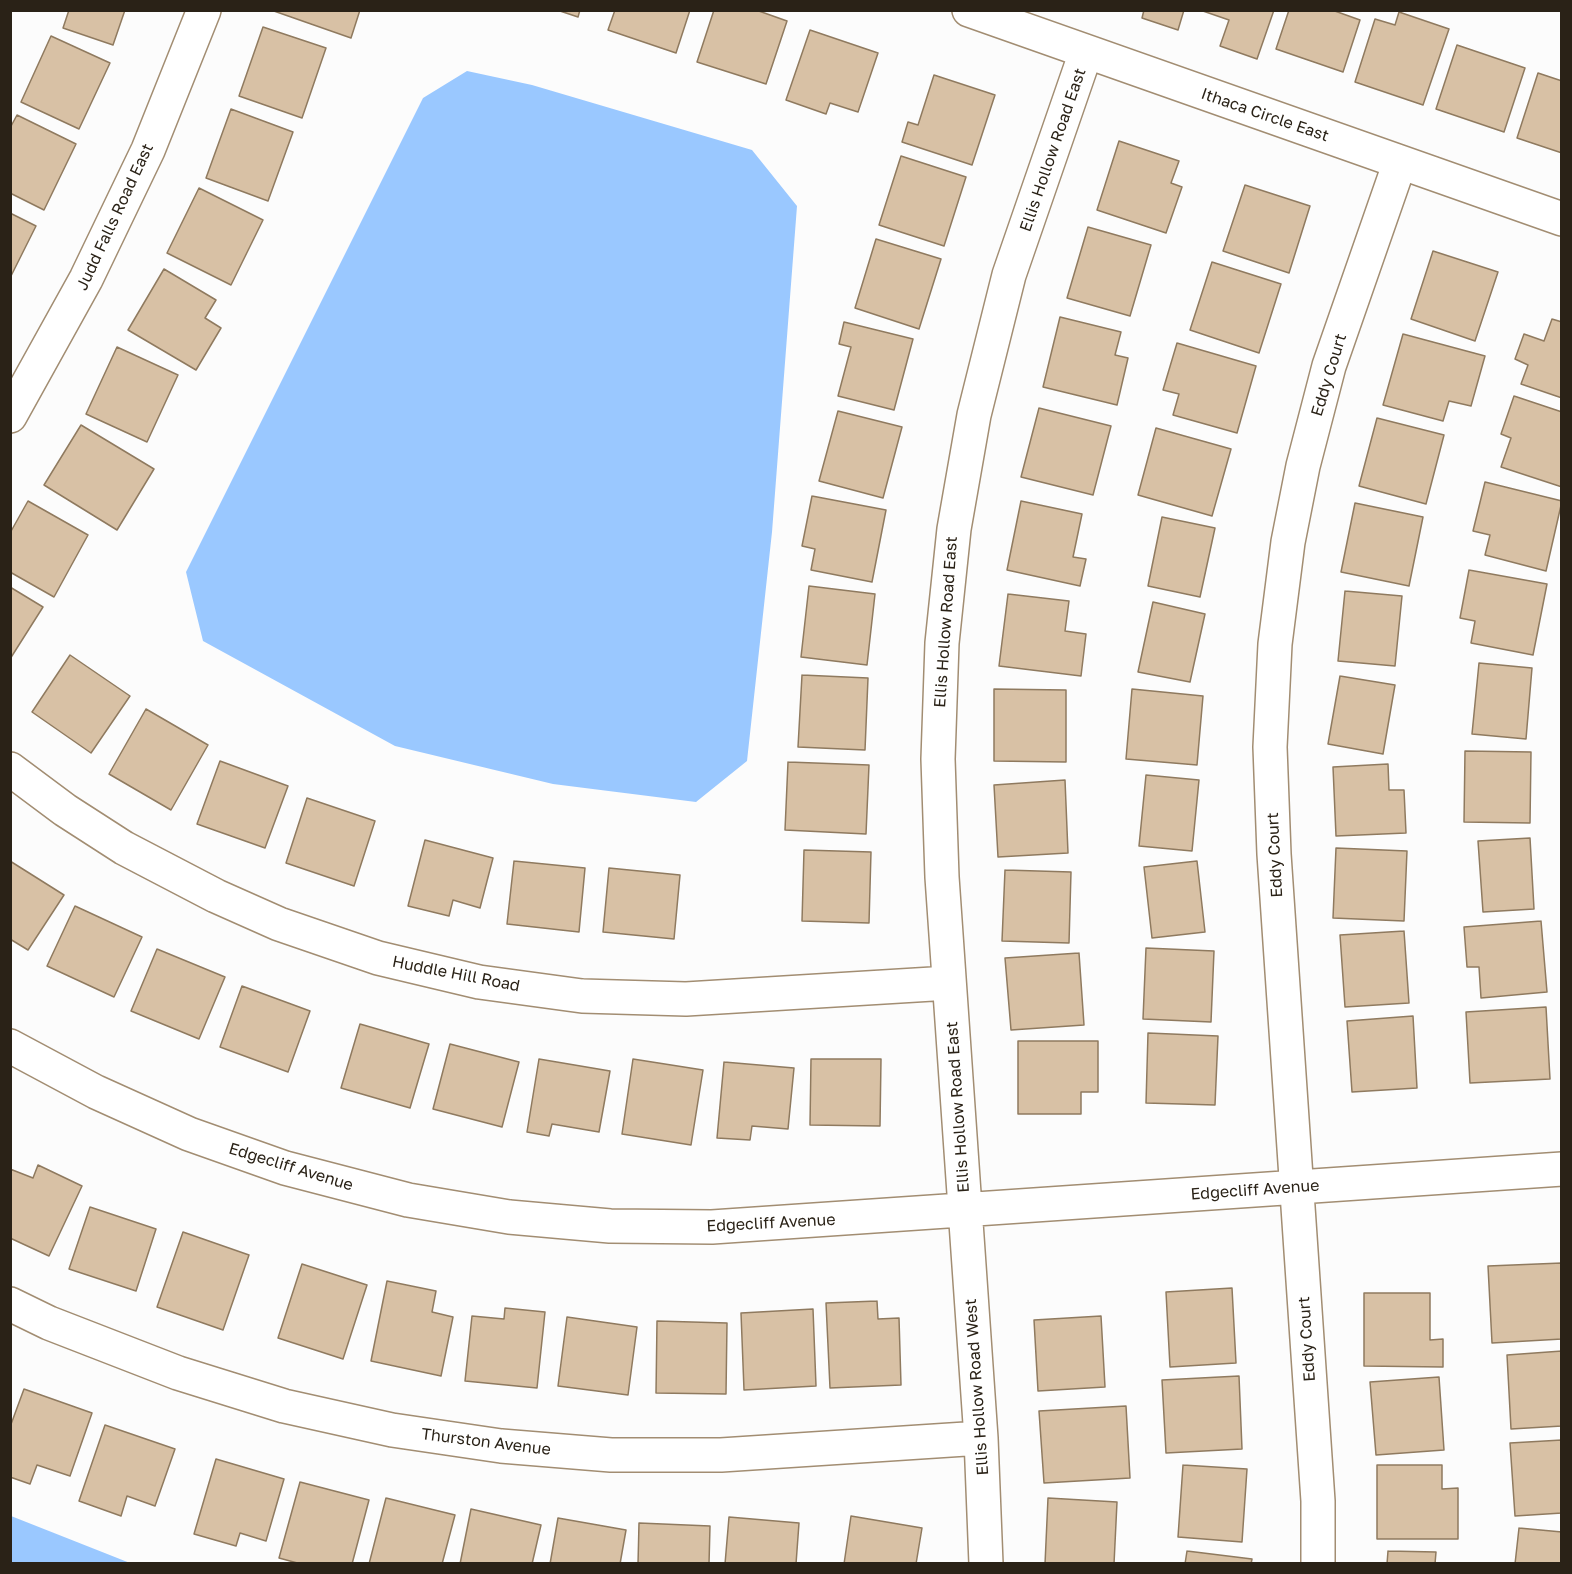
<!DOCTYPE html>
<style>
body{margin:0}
#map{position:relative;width:1572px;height:1574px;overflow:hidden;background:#fcfcfc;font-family:"Golos Text",sans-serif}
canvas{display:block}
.frame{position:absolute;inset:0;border:12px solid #2a2217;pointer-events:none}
</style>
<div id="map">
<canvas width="1572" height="1574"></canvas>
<div class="frame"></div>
</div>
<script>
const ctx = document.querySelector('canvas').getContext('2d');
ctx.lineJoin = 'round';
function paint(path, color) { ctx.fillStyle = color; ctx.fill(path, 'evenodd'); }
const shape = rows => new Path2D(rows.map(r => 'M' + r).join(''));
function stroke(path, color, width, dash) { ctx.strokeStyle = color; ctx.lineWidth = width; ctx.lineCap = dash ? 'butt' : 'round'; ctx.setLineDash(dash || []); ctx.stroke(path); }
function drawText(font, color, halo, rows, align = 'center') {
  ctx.font = font + ' "Golos Text",sans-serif'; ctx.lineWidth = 4.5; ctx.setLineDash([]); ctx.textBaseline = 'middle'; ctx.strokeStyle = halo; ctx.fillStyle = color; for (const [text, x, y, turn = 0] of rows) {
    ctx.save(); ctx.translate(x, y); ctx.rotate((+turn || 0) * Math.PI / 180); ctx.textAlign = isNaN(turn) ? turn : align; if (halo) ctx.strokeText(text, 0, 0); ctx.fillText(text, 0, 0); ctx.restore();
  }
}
const water = shape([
 [467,71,532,85,752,150,797,206,772,532,747,761,696,802,553,784,395,746,203,641,186,572,423,98],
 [11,1516,130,1563,11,1563]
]);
const building = shape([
 [69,10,125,10,113,45,63,28,69,10],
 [271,10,360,10,351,38,271,10],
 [557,10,580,10,578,17,557,10],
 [615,10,690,10,676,53,608,30,615,10],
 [714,10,756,10,787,21,766,84,697,62,714,10],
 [1144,10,1184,10,1178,30,1142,18,1144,10],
 [1200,10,1274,10,1257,59,1220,46,1229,20,1200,10],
 [1289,10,1332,10,1360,20,1343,72,1276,49,1289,10],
 [1399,12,1449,29,1423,105,1355,82,1375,19,1395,25,1399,12],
 [263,27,326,48,302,118,239,96,263,27],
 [810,30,878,53,858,112,830,103,826,114,786,100,810,30],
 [51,36,110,63,79,129,21,102,51,36],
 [1457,45,1525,68,1504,132,1436,109,1457,45],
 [1538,73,1562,81,1562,153,1517,138,1538,73],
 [934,75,995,95,972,165,902,142,908,122,918,125,934,75],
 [231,109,293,132,268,201,206,178,231,109],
 [17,115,76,144,44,210,10,193,10,128,17,115],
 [1119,141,1179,161,1171,183,1182,187,1166,233,1097,210,1119,141],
 [901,156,966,177,944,246,879,225,901,156],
 [1245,185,1310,206,1289,273,1223,251,1245,185],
 [199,188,263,220,231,285,167,253,199,188],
 [10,213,36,226,10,278,10,213],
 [1088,227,1151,245,1130,316,1067,298,1088,227],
 [876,239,941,259,919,329,855,308,876,239],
 [1433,251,1498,272,1475,341,1411,319,1433,251],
 [1212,262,1281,284,1259,353,1190,330,1212,262],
 [164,269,216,300,205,318,221,328,196,370,128,330,164,269],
 [1060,317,1121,332,1115,355,1128,358,1117,405,1043,387,1060,317],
 [1552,319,1562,322,1562,398,1521,384,1528,365,1515,359,1524,334,1544,341,1552,319],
 [844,322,913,339,894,410,838,396,851,347,839,344,844,322],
 [1403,334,1485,356,1471,406,1449,401,1443,421,1383,405,1403,334],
 [1177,343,1256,366,1237,433,1173,415,1179,394,1163,390,1177,343],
 [117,347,178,375,147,442,86,414,117,347],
 [1514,396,1562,412,1562,487,1501,467,1511,438,1501,434,1514,396],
 [1039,408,1111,426,1093,495,1021,477,1039,408],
 [838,411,902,427,883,498,819,481,838,411],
 [1377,418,1444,435,1426,504,1359,486,1377,418],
 [81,425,154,469,117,530,44,485,81,425],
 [1156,428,1231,449,1212,516,1138,495,1156,428],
 [1485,482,1562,501,1546,571,1485,555,1490,535,1473,531,1485,482],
 [812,496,886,510,872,582,811,570,815,549,802,546,812,496],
 [28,501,88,535,54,597,10,572,10,533,28,501],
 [1021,501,1082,514,1073,557,1086,559,1080,586,1007,570,1021,501],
 [1355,503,1423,517,1409,586,1341,572,1355,503],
 [1162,517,1215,528,1200,597,1148,586,1162,517],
 [1469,570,1547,584,1533,655,1471,643,1475,621,1460,618,1469,570],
 [809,586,875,594,867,665,801,657,809,586],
 [10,587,43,607,10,659,10,587],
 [1345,591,1402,596,1395,666,1338,661,1345,591],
 [1008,594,1069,601,1065,631,1086,634,1081,676,999,666,1008,594],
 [1153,602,1205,614,1190,682,1138,672,1153,602],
 [70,655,130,696,91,753,32,712,70,655],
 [1479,663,1532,668,1526,739,1472,734,1479,663],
 [802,675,868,678,865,750,798,747,802,675],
 [1340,676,1395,685,1383,754,1328,744,1340,676],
 [994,689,1066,690,1066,762,994,761,994,689],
 [1132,689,1203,696,1197,765,1126,759,1132,689],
 [146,709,208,745,171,810,109,774,146,709],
 [1465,751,1531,752,1530,823,1464,822,1465,751],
 [220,761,288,786,265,848,197,824,220,761],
 [788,762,869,765,866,834,785,830,788,762],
 [1388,764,1389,790,1404,790,1406,833,1336,836,1333,767,1388,764],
 [1146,775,1199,780,1192,851,1139,846,1146,775],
 [1065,780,1068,853,998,857,994,785,1065,780],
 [307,798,375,821,354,886,286,863,307,798],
 [1530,838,1534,909,1483,912,1478,841,1530,838],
 [425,840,493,858,480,908,453,900,449,916,408,906,425,840],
 [1336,848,1407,851,1404,921,1333,918,1336,848],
 [804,850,871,852,869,923,802,921,804,850],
 [10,861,64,895,28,950,10,939,10,861],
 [514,861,585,868,579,932,507,924,514,861],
 [1197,861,1205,932,1152,938,1144,867,1197,861],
 [609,868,680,875,674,939,603,932,609,868],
 [1005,870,1071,872,1069,943,1002,941,1005,870],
 [75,906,142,937,114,997,47,966,75,906],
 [1541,921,1547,992,1481,998,1479,967,1467,967,1464,927,1541,921],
 [1404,931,1409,1003,1345,1007,1340,935,1404,931],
 [1146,948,1214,951,1211,1022,1143,1019,1146,948],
 [157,949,225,977,199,1039,131,1011,157,949],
 [1079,953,1084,1025,1011,1030,1005,958,1079,953],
 [242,986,310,1011,288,1072,220,1047,242,986],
 [1546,1007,1550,1079,1470,1083,1466,1012,1546,1007],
 [1413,1016,1417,1088,1352,1092,1347,1021,1413,1016],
 [360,1024,429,1044,410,1108,341,1088,360,1024],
 [1148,1033,1218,1036,1215,1105,1146,1103,1148,1033],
 [1018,1041,1098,1041,1098,1092,1081,1092,1081,1114,1018,1114,1018,1041],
 [450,1044,519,1062,502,1127,433,1109,450,1044],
 [539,1059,610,1071,599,1132,552,1124,549,1136,527,1132,539,1059],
 [633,1059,703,1070,691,1145,622,1134,633,1059],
 [811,1059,881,1059,880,1126,810,1125,811,1059],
 [724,1062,794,1068,788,1129,752,1126,750,1140,717,1138,724,1062],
 [38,1165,82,1186,49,1256,10,1238,10,1169,33,1178,38,1165],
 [90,1207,156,1229,136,1291,69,1269,90,1207],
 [183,1232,249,1255,223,1330,157,1307,183,1232],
 [1562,1263,1562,1339,1492,1343,1488,1266,1562,1263],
 [302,1264,367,1285,343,1359,278,1338,302,1264],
 [387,1281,436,1291,432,1312,453,1317,441,1376,371,1361,387,1281],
 [1232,1288,1236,1363,1170,1367,1166,1292,1232,1288],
 [1364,1293,1430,1293,1430,1340,1443,1339,1443,1367,1364,1366,1364,1293],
 [877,1301,878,1319,899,1318,901,1385,830,1388,826,1303,877,1301],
 [505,1308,545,1312,537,1388,465,1381,472,1316,504,1319,505,1308],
 [813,1309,816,1386,744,1390,741,1313,813,1309],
 [1101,1316,1105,1387,1038,1391,1034,1320,1101,1316],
 [567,1317,637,1327,628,1395,558,1386,567,1317],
 [657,1321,727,1323,726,1394,656,1393,657,1321],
 [1562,1351,1562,1426,1511,1429,1507,1355,1562,1351],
 [1239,1376,1242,1449,1166,1453,1162,1380,1239,1376],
 [1439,1377,1444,1450,1376,1455,1370,1382,1439,1377],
 [24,1389,92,1413,70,1476,37,1465,30,1484,10,1477,10,1427,24,1389],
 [1126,1406,1130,1478,1044,1483,1039,1411,1126,1406],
 [105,1425,175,1449,155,1506,127,1496,121,1516,79,1501,105,1425],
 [1562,1440,1562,1513,1515,1516,1510,1443,1562,1440],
 [216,1459,284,1479,266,1541,240,1533,236,1546,194,1534,216,1459],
 [1183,1465,1247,1469,1242,1542,1178,1537,1183,1465],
 [1377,1465,1442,1465,1442,1489,1458,1488,1458,1539,1377,1539,1377,1465],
 [300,1482,369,1500,352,1564,301,1564,279,1558,300,1482],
 [386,1498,455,1515,442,1564,369,1564,386,1498],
 [1048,1498,1117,1502,1114,1564,1045,1564,1048,1498],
 [471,1509,541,1525,532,1564,460,1564,471,1509],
 [851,1516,922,1528,916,1564,844,1564,851,1516],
 [729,1517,799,1523,796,1564,725,1564,729,1517],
 [558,1518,626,1530,620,1564,550,1564,558,1518],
 [639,1523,710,1526,709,1564,638,1564,639,1523],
 [1519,1528,1562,1532,1562,1564,1515,1564,1519,1528],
 [1187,1551,1252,1559,1251,1564,1185,1564,1187,1551],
 [1388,1551,1436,1552,1435,1564,1387,1564,1388,1551]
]);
const minor = shape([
 [969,10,1562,219],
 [10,416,86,279,148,150,204,10],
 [10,769,65,810,124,848,216,896,279,924,378,958,479,982,582,996,686,999,949,983],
 [10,1046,96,1092,189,1134,285,1168,408,1200,509,1217,610,1226,712,1227,1562,1169],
 [10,1304,49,1323,178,1373,284,1406,392,1430,501,1446,611,1455,721,1455,981,1438],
 [986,1564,981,1438,942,877,938,759,942,643,954,529,974,415,1009,275,1086,52],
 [1318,1564,1318,1501,1274,854,1270,747,1275,644,1288,542,1303,466,1329,366,1400,162]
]);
const streetNames = [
 ["Ithaca Circle East",1265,115,19],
 ["Ellis Hollow Road East",1053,150,-71],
 ["Judd Falls Road East",115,217,-65],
 ["Eddy Court",1329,375,-73],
 ["Ellis Hollow Road East",946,622,-86],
 ["Eddy Court",1275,855,-93],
 ["Huddle Hill Road",456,974,11],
 ["Ellis Hollow Road East",958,1107,-94],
 ["Edgecliff Avenue",291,1167,17],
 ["Edgecliff Avenue",1255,1190,-4],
 ["Edgecliff Avenue",771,1223,-3],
 ["Eddy Court",1307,1339,-94],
 ["Ellis Hollow Road West",977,1387,-94],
 ["Thurston Avenue",486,1442,7]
];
paint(water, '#9ac8ff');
paint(building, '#d8c1a5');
stroke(building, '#8f7a5f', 1.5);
stroke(minor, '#a28d72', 36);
stroke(minor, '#fff', 33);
drawText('16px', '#2a2217', '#fff', streetNames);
</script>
